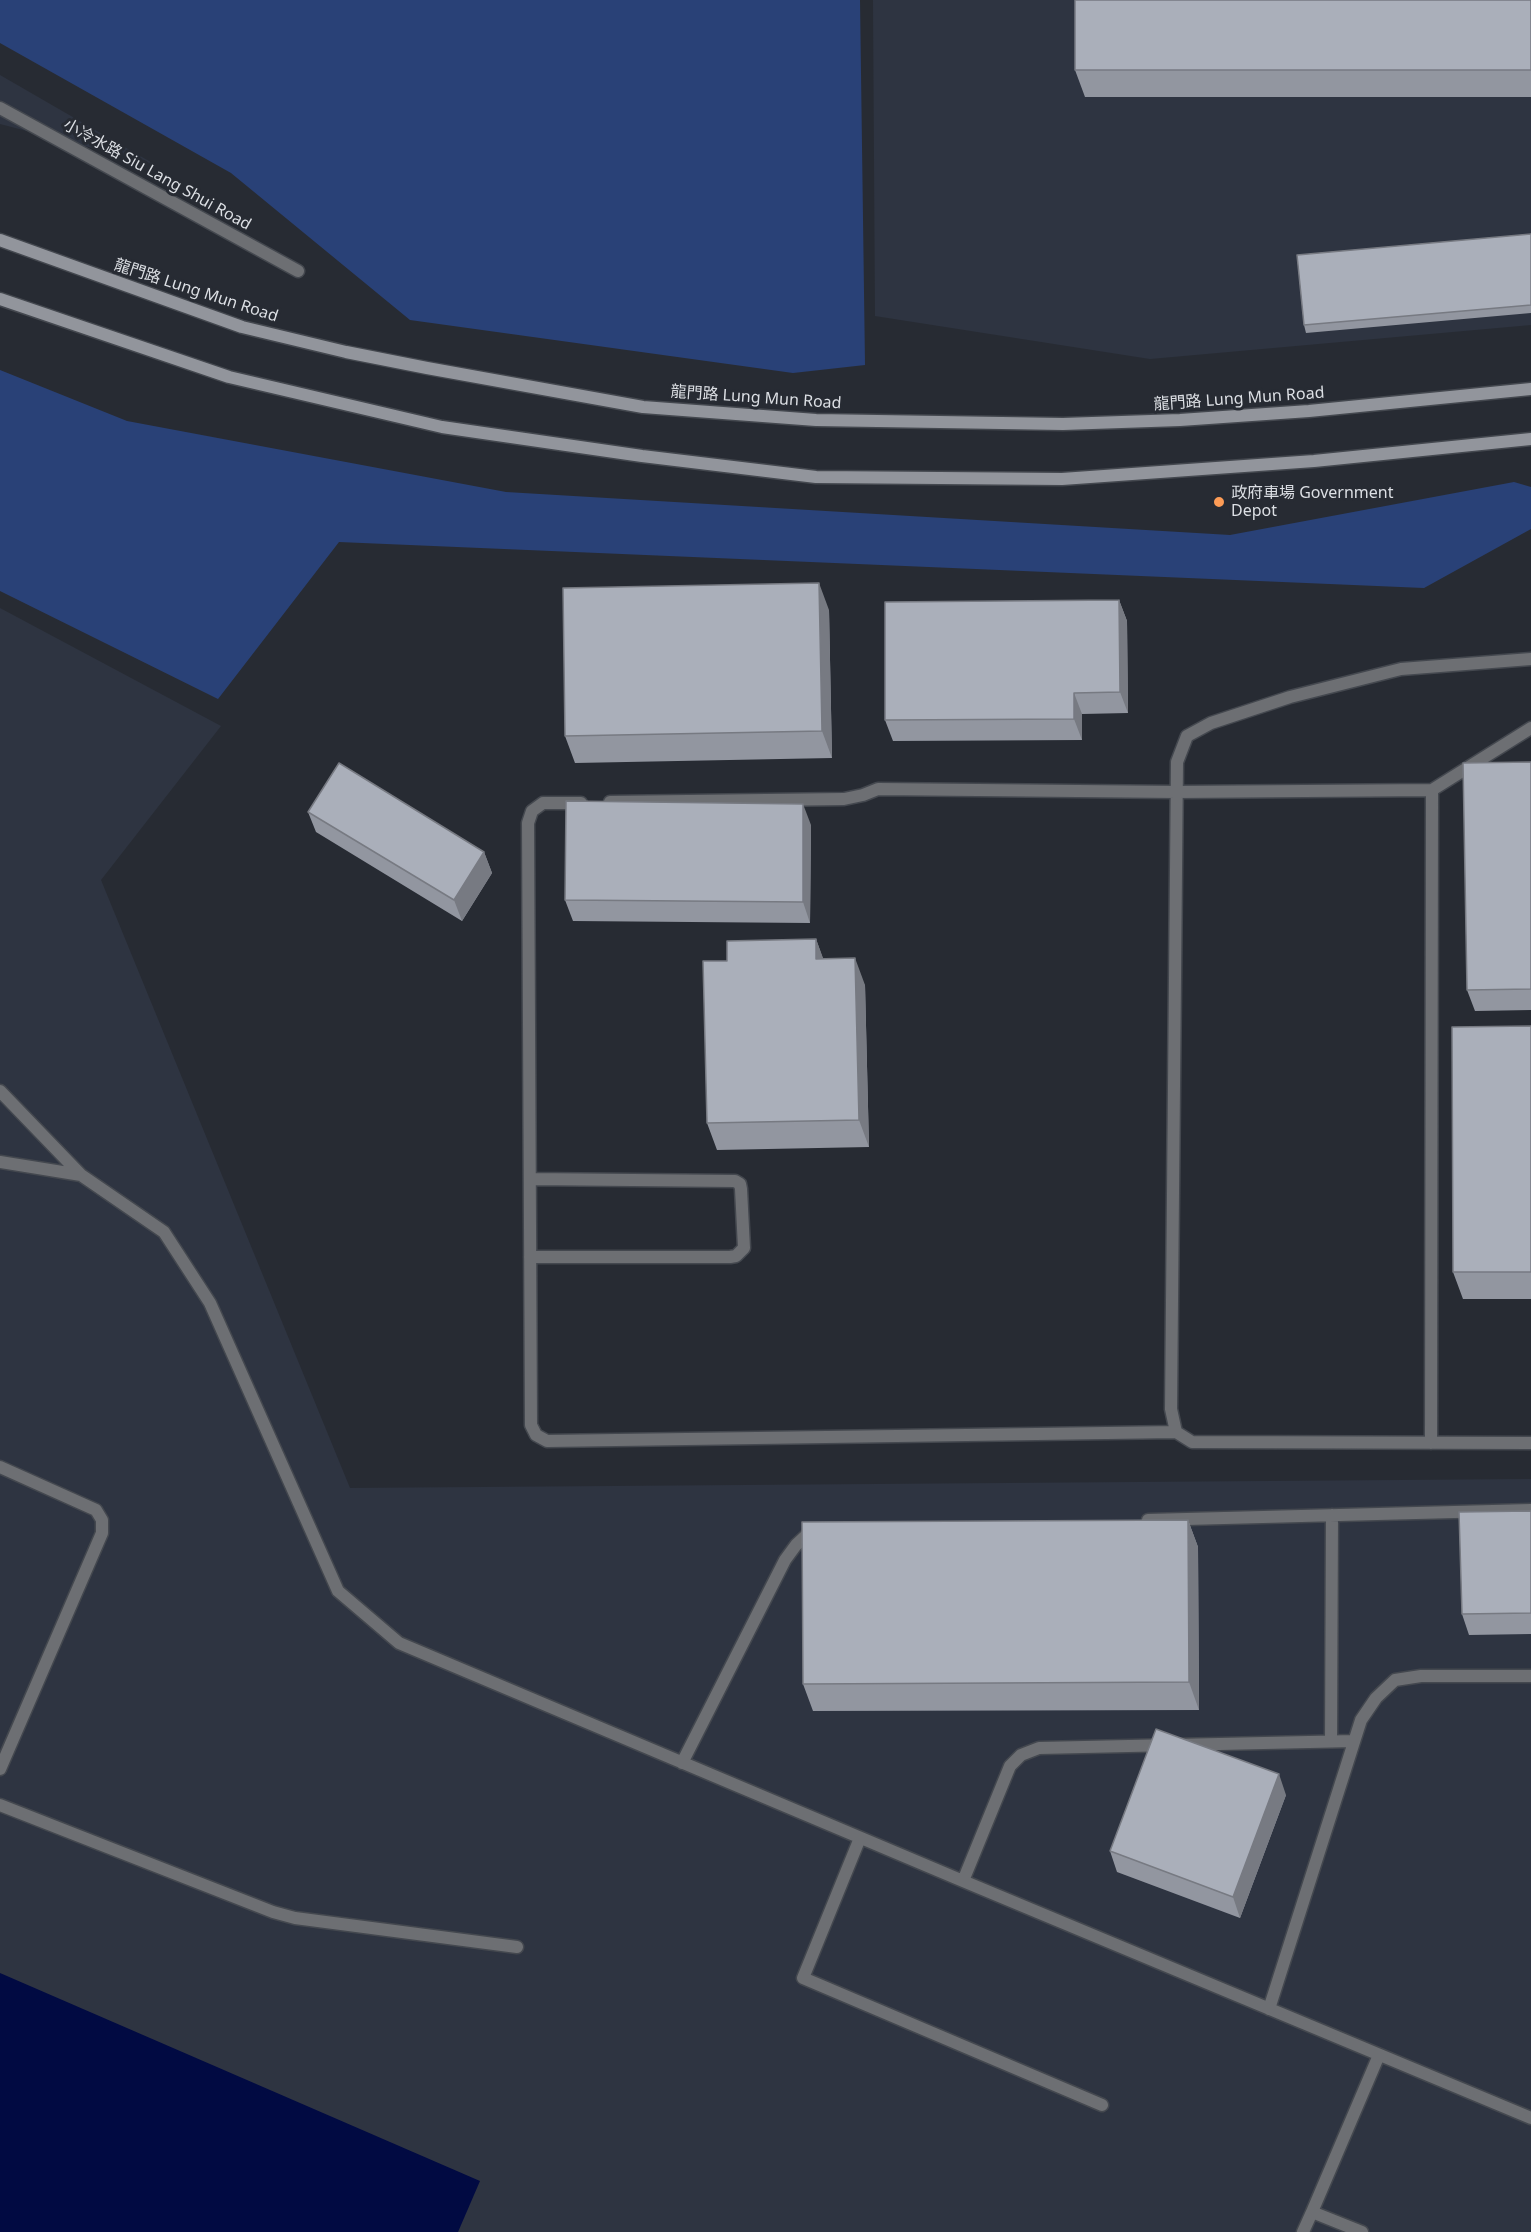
<!DOCTYPE html>
<meta charset="utf-8">
<style>
body{margin:0}
canvas{display:block;background:#272b33}
</style>
<canvas width="1531" height="2232"></canvas>
<script>
const ctx = document.querySelector('canvas').getContext('2d');
ctx.lineJoin = 'round';
function paint(path, color) { ctx.fillStyle = color; ctx.fill(path, 'evenodd'); }
const shape = rows => new Path2D(rows.map(r => 'M' + r).join(''));
function stroke(path, color, width, dash) { ctx.strokeStyle = color; ctx.lineWidth = width; ctx.lineCap = dash ? 'butt' : 'round'; ctx.setLineDash(dash || []); ctx.stroke(path); }
function drawText(font, color, halo, rows, align = 'center') {
  ctx.font = font + ' "Noto Sans","Noto Sans TC",sans-serif'; ctx.lineWidth = 6; ctx.setLineDash([]); ctx.textBaseline = 'middle'; ctx.strokeStyle = halo; ctx.fillStyle = color; for (const [text, x, y, turn = 0] of rows) {
    ctx.save(); ctx.translate(x, y); ctx.rotate((+turn || 0) * Math.PI / 180); ctx.textAlign = isNaN(turn) ? turn : align; if (halo) ctx.strokeText(text, 0, 0); ctx.fillText(text, 0, 0); ctx.restore();
  }
}
const built = shape([
 [873,0,1531,0,1531,325,1150,359,875,316],
 [0,75,154,164,0,124],
 [0,608,221,726,101,880,350,1488,1531,1479,1531,2232,0,2232]
]);
const green = shape([
 [0,0,860,0,865,365,793,373,410,320,231,173,0,43],
 [0,370,127,421,506,492,1230,535,1514,482,1531,487,1531,529,1424,588,339,542,218,699,0,591]
]);
const water = shape([
 [0,1973,480,2181,458,2232,0,2232]
]);
const lane = shape([
 [0,108,298,271],
 [610,802,844,799,863,795,878,789,1177,792,1432,790],
 [581,803,543,803,532,811,528,823,531,1425,536,1435,547,1441,1176,1432,1192,1442,1531,1443],
 [0,1091,81,1175,164,1232,210,1303,338,1591,399,1643,963,1881,1531,2118],
 [0,1162,81,1175],
 [530,1179,735,1181,740,1184,741,1189,744,1248,736,1256,730,1257,530,1257],
 [1176,1432,1171,1409,1177,762,1187,736,1211,723,1290,697,1401,669,1531,659],
 [1431,1443,1432,790,1531,728],
 [0,1467,96,1510,102,1520,102,1533,0,1769],
 [1148,1520,1531,1510],
 [1331,1741,1332,1515],
 [682,1763,785,1560,796,1545,810,1532,816,1530],
 [0,1805,273,1912,295,1918,517,1947],
 [860,1838,803,1978,1102,2105],
 [963,1881,1010,1766,1021,1755,1039,1748,1354,1741],
 [1269,2009,1361,1720,1376,1698,1395,1680,1421,1676,1531,1676],
 [1303,2232,1312,2212],
 [1362,2232,1312,2212,1379,2055]
]);
const secondary = shape([
 [0,240,242,327,346,352,427,368,643,407,816,420,1063,424,1180,420,1309,411,1531,389],
 [0,299,229,377,442,427,642,456,816,477,1062,479,1314,461,1531,439]
]);
const wall = shape([
 [1531,0,1531,97,1085,97,1075,70],
 [1531,234,1531,313,1306,333,1304,325],
 [1119,600,1127,621,1128,713,1082,714,1082,740,893,741,885,720],
 [829,610,832,758,575,763,565,736],
 [1531,762,1531,1010,1475,1011,1467,990],
 [308,812,484,852,492,873,462,921,316,832],
 [811,825,810,923,573,921,565,900],
 [816,939,823,959,865,985,869,1147,717,1150,707,1123,727,961],
 [1531,1026,1531,1299,1463,1299,1453,1272],
 [1531,1511,1531,1634,1469,1635,1462,1614],
 [1188,1520,1198,1547,1199,1710,813,1711,803,1684],
 [1286,1795,1240,1918,1117,1872,1110,1851]
]);
const shadedWall = shape([
 [819,583,829,610,832,758,822,731],
 [1119,600,1127,621,1128,713,1120,692],
 [1074,693,1082,714,1082,740,1074,719],
 [803,804,811,825,810,923,803,902],
 [484,852,492,873,462,921,454,900],
 [816,939,826,966,816,959],
 [855,958,865,985,869,1147,859,1120],
 [1188,1520,1198,1547,1199,1710,1189,1682],
 [1279,1774,1286,1795,1240,1918,1233,1897]
]);
const building = shape([
 [1075,0,1531,0,1531,70,1075,70,1075,0],
 [1531,234,1531,305,1304,325,1297,255,1531,234],
 [819,583,822,731,565,736,563,588,819,583],
 [1119,600,1120,692,1074,693,1074,719,885,720,885,602,1119,600],
 [1531,762,1531,989,1467,990,1463,763,1531,762],
 [339,763,484,852,454,900,308,812,339,763],
 [566,801,803,804,803,902,565,900,566,801],
 [816,939,816,959,855,958,859,1120,707,1123,703,961,727,961,727,941,816,939],
 [1531,1026,1531,1272,1453,1272,1452,1027,1531,1026],
 [1531,1511,1531,1613,1462,1614,1459,1512,1531,1511],
 [1188,1520,1189,1682,803,1684,802,1522,1188,1520],
 [1156,1729,1279,1774,1233,1897,1110,1851,1156,1729]
]);
const markers = [
 [1219,502,6,"#fd9c56"]
];
const streetNames = [
 ["小冷水路 Siu Lang Shui Road",157,175,29],
 ["龍門路 Lung Mun Road",196,291,18],
 ["龍門路 Lung Mun Road",756,398,4],
 ["龍門路 Lung Mun Road",1239,399,-4]
];
const poiNames = [
 ["政府車場 Government",1231,493],
 ["Depot",1231,511]
];
paint(built, '#2e3441');
paint(green, '#294177');
paint(water, '#010a42');
stroke(lane, '#44484f', 15);
stroke(secondary, '#44484f', 15);
stroke(lane, '#6d6f73', 12);
stroke(secondary, '#92959c', 12);
paint(wall, '#9296a0');
paint(shadedWall, '#777a82');
paint(building, '#aaafba');
stroke(building, '#777a82', 1.5);
for (const [x, y, r, color] of markers) { const dot = new Path2D(); dot.arc(x, y, r, 0, 2 * Math.PI); ctx.fillStyle = color; ctx.fill(dot); stroke(dot, '#272b33', 2); }
drawText('16px', '#dcdfe4', '#272b33', streetNames);
drawText('16px', '#dcdfe4', '#272b33', poiNames, 'left');
</script>
